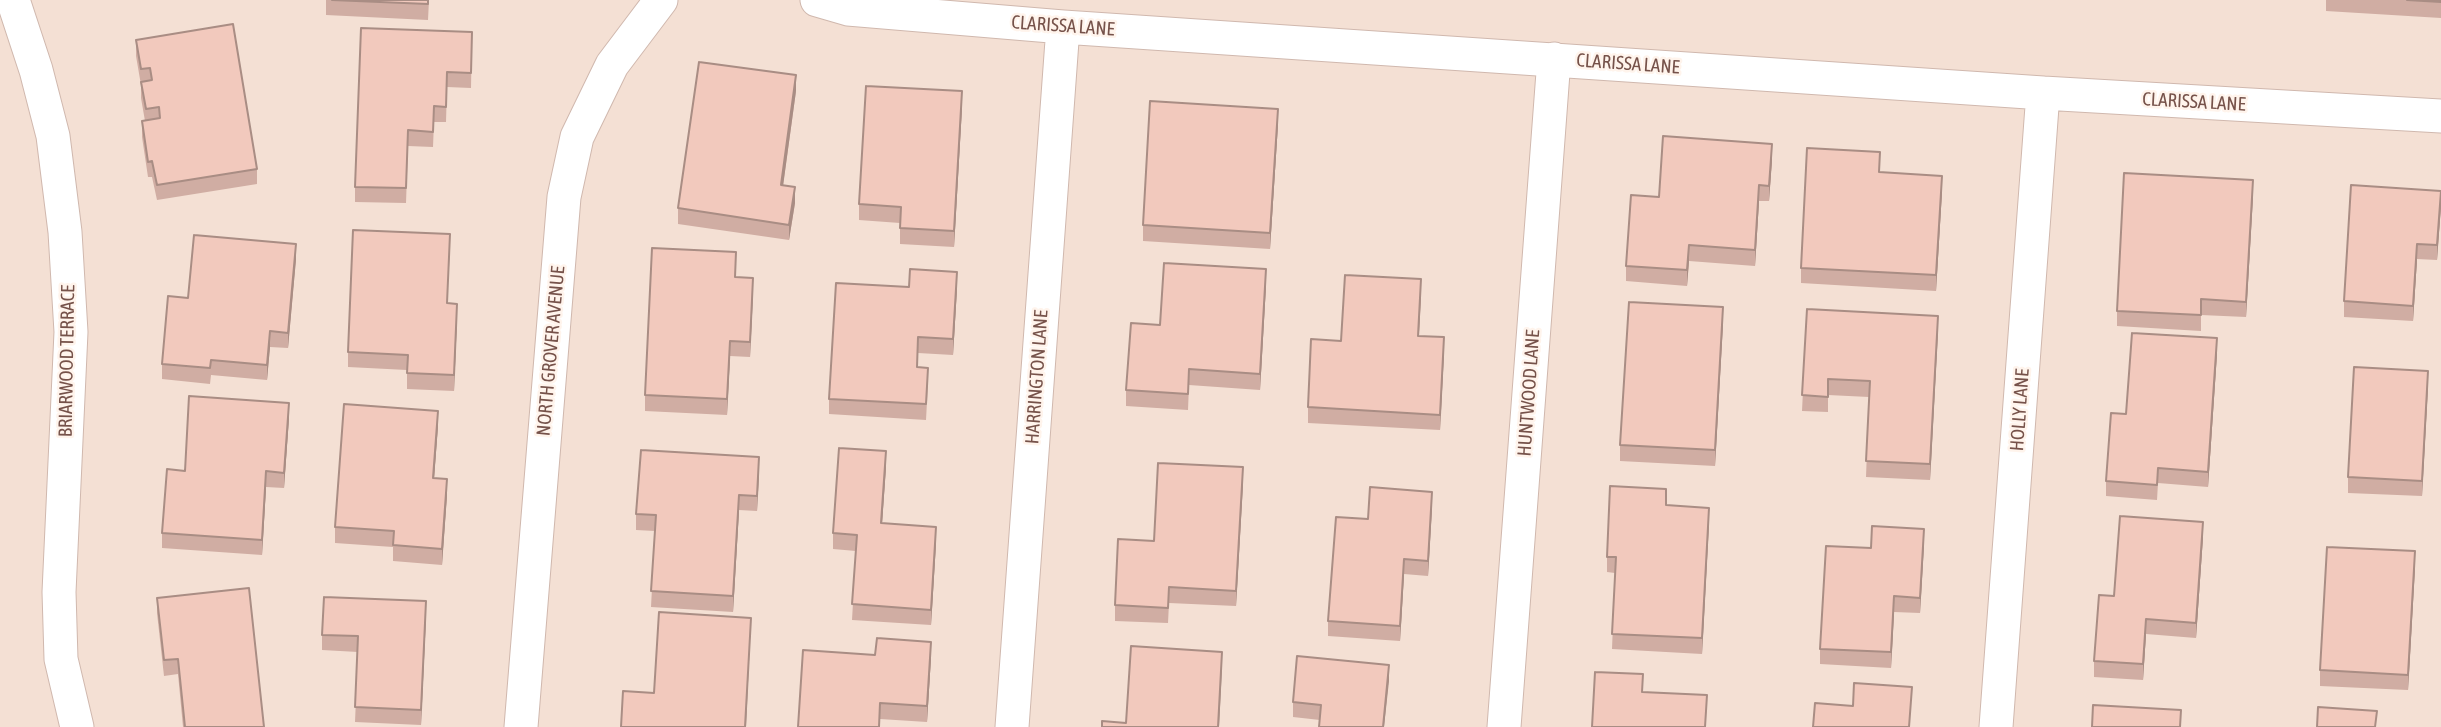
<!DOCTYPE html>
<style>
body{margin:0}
canvas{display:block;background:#fdf0e6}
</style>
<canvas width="2441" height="727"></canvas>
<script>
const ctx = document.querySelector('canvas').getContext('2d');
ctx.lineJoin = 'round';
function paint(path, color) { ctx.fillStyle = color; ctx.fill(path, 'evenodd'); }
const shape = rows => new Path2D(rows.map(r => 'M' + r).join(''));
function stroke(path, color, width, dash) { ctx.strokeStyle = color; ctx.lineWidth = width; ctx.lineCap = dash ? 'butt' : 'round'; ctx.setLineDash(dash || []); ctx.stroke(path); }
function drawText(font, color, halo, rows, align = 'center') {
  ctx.font = font + ' "Asap Condensed",sans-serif'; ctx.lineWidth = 5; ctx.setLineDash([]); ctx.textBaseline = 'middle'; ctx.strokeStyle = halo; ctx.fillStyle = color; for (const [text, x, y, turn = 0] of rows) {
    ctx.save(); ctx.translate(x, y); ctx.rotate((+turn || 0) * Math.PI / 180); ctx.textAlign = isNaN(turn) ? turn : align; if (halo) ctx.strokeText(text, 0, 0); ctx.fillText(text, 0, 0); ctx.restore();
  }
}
const residential = shape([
 [0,0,2441,0,2441,727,0,727]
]);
const street = shape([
 [13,0,36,70,53,136,65,232,71,332,59,592,61,659,77,727],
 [817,0,848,9,1063,27,2043,93,2441,116],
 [521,727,564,197,577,137,612,65,661,0],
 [1012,727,1063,27],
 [1504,727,1554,59],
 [1996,727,2043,93]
]);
const wall = shape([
 [326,0,429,0,428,20,326,15],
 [2326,0,2441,0,2441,18,2326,11],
 [472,32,471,88,447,87,446,122,434,122,433,147,408,146,406,203,355,202,355,187],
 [136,40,257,169,257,184,157,200,152,177,148,177,142,137,142,121,145,121,141,98,141,85,136,56],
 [796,91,783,185,795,203,789,240,678,224,678,208],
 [962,107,954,247,900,244,900,223,859,220,859,204],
 [1278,124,1270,249,1143,241,1143,225],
 [1772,160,1769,201,1759,201,1755,266,1689,261,1687,286,1626,281,1626,266,1659,197],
 [1880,172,1942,191,1936,291,1801,283,1801,268],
 [2253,196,2246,317,2201,315,2201,331,2117,326,2117,311],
 [2441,206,2437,260,2417,259,2413,321,2344,317,2344,301],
 [450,249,447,303,457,319,454,391,407,389,407,370,348,367,348,352],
 [296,259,288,348,270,347,267,380,211,375,210,384,162,379,162,364,188,298],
 [735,277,753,294,750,357,730,356,727,415,645,411,645,395],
 [1266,285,1260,390,1189,385,1188,410,1126,406,1126,390,1160,325],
 [909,287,957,288,953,355,918,353,918,367,928,383,926,420,829,414,829,399],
 [1421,294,1419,336,1444,353,1440,430,1308,423,1308,407,1341,341],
 [1807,309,1938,331,1930,480,1866,477,1869,397,1828,395,1828,412,1802,411],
 [1723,323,1715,466,1620,461,1620,445],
 [2217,354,2208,487,2158,483,2157,500,2106,496,2106,481,2126,414],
 [2428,386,2422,496,2348,493,2348,477],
 [289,418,284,488,266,487,262,555,162,548,162,533,185,471],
 [438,426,434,478,447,495,442,565,393,561,393,547,335,543,335,527],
 [886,467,882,523,936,543,931,625,852,620,856,551,833,549,833,533],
 [759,473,757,511,739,510,733,612,651,607,655,531,636,530,636,514],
 [1243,483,1236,606,1169,603,1168,623,1115,621,1115,605,1154,541],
 [1666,505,1709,523,1702,654,1612,649,1615,573,1607,572,1607,557],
 [1432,507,1428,576,1404,574,1400,641,1328,636,1328,621,1368,519],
 [2203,537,2196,638,2146,634,2143,680,2094,677,2094,661,2114,596],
 [1924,544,1920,613,1894,612,1891,668,1820,664,1820,649,1871,548],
 [2415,567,2408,690,2320,686,2320,670],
 [157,598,264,727,183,727,178,674,164,676,157,613],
 [426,617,421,725,355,722,358,652,322,650,322,635],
 [931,657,927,722,880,719,880,727,798,727],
 [1389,681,1320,720,1293,717,1293,702]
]);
const shadedWall = shape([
 [796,75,796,91,781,201,781,185],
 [962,91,962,107,954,247,954,231],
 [1278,109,1278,124,1270,249,1270,233],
 [1772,144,1772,160,1769,201,1769,186],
 [1942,176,1942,191,1936,291,1936,275],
 [2253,180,2253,196,2246,317,2246,302],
 [1759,185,1759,201,1755,266,1755,250],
 [795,187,795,203,789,240,789,225],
 [2441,191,2441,206,2437,260,2437,245],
 [296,244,296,259,288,348,288,333],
 [2417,244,2417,259,2413,321,2413,306],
 [1689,245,1689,261,1687,286,1687,270],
 [1266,269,1266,285,1260,390,1260,374],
 [957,272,957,288,953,355,953,339],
 [753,278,753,294,750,357,750,342],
 [1421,279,1421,294,1418,351,1418,336],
 [457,304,457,319,454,391,454,375],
 [1723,307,1723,323,1715,466,1715,450],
 [1938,316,1938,331,1930,480,1930,464],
 [270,331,270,347,267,380,267,365],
 [1444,337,1444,353,1440,430,1440,415],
 [2217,338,2217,354,2208,487,2208,472],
 [730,341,730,356,727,415,727,399],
 [2428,371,2428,386,2422,496,2422,481],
 [289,403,289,418,284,488,284,473],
 [438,411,438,426,433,493,433,478],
 [886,451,886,467,881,539,881,523],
 [759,457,759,473,757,511,757,496],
 [1243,467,1243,483,1236,606,1236,591],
 [266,471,266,487,262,555,262,540],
 [447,479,447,495,442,565,442,549],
 [1432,492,1432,507,1428,576,1428,561],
 [739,495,739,510,733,612,733,596],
 [1709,508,1709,523,1702,654,1702,638],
 [2203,522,2203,537,2196,638,2196,623],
 [936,527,936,543,931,625,931,610],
 [1924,529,1924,544,1920,613,1920,598],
 [2415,551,2415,567,2408,690,2408,675],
 [1404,559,1404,574,1400,641,1400,626],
 [1894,596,1894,612,1891,668,1891,652],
 [426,601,426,617,421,725,421,710],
 [751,618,746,727,745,727],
 [2146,619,2146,634,2143,680,2143,664],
 [931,642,931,657,927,722,927,706],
 [1222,652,1222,667,1219,727,1218,727],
 [1389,665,1389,681,1384,727,1383,727]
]);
const building = shape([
 [332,0,428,0,428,4,332,0],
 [2407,0,2441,0,2441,2,2407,0],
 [233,24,257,169,157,185,152,161,148,162,142,121,160,118,159,107,146,109,141,82,152,80,150,68,141,69,136,40,233,24],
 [361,28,472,32,471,73,447,72,446,107,434,106,433,132,408,130,406,188,355,187,361,28],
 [699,62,796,75,781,185,795,187,789,225,678,208,699,62],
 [866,86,962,91,954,231,900,228,901,207,859,204,866,86],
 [1150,101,1278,109,1270,233,1143,225,1150,101],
 [1663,136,1772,144,1769,186,1759,185,1755,250,1689,245,1687,270,1626,266,1631,195,1659,197,1663,136],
 [1807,148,1880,152,1879,172,1942,176,1936,275,1801,268,1807,148],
 [2124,173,2253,180,2246,302,2201,299,2201,315,2117,311,2124,173],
 [2351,185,2441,191,2437,245,2417,244,2413,306,2344,301,2351,185],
 [353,230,450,234,447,303,457,304,454,375,407,373,408,355,348,352,353,230],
 [194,235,296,244,288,333,270,331,267,365,211,360,210,368,162,364,168,296,188,298,194,235],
 [652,248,736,252,735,277,753,278,750,342,730,341,727,399,645,395,652,248],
 [1164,263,1266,269,1260,374,1189,369,1188,394,1126,390,1131,323,1160,325,1164,263],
 [910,269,957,272,953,339,918,337,917,367,928,368,926,404,829,399,836,283,909,287,910,269],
 [1345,275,1421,279,1418,336,1444,337,1440,415,1308,407,1311,339,1341,341,1345,275],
 [1629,302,1723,307,1715,450,1620,445,1629,302],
 [1807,309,1938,316,1930,464,1866,461,1870,381,1828,379,1828,397,1802,395,1807,309],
 [2132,333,2217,338,2208,472,2158,468,2157,485,2106,481,2111,413,2126,414,2132,333],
 [2354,367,2428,371,2422,481,2348,477,2354,367],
 [189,396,289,403,284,473,266,471,262,540,162,533,167,469,185,471,189,396],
 [344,404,438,411,433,478,447,479,442,549,393,545,394,531,335,527,344,404],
 [839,448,886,451,881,523,936,527,931,610,852,604,857,535,833,533,839,448],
 [641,450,759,457,757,496,739,495,733,596,651,591,656,515,636,514,641,450],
 [1158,463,1243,467,1236,591,1169,587,1168,608,1115,605,1118,539,1154,541,1158,463],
 [1610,486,1666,489,1666,505,1709,508,1702,638,1612,634,1616,557,1607,557,1610,486],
 [1370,487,1432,492,1428,561,1404,559,1400,626,1328,621,1336,517,1368,519,1370,487],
 [2120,516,2203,522,2196,623,2146,619,2143,664,2094,661,2099,595,2114,596,2120,516],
 [1872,526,1924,529,1920,598,1894,596,1891,652,1820,649,1826,546,1871,548,1872,526],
 [2327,547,2415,551,2408,675,2320,670,2327,547],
 [249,588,264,727,185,727,178,659,164,660,157,598,249,588],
 [324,597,426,601,421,710,355,707,358,636,322,635,324,597],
 [659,612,751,618,745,727,621,727,623,691,654,693,659,612],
 [877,638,931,642,927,706,880,703,879,727,798,727,803,650,875,655,877,638],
 [1131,646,1222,652,1218,727,1102,727,1102,721,1126,723,1131,646],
 [1297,656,1389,665,1383,727,1319,727,1321,705,1293,702,1297,656],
 [1595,672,1643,674,1642,692,1707,695,1705,727,1592,727,1595,672],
 [1854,683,1912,687,1909,727,1813,727,1815,703,1853,706,1854,683],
 [2093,705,2181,710,2180,727,2092,727,2093,705],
 [2318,707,2377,711,2375,727,2317,727,2318,707]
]);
const streetNames = [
 ["CLARISSA LANE",1063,26,4],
 ["CLARISSA LANE",1628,64,4],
 ["CLARISSA LANE",2194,102,3],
 ["NORTH GROVER AVENUE",551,351,-85],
 ["BRIARWOOD TERRACE",67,361,-89],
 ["HARRINGTON LANE",1037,377,-86],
 ["HUNTWOOD LANE",1529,393,-86],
 ["HOLLY LANE",2020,410,-86]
];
paint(residential, '#f4e0d4');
stroke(street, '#d0b8ae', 35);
stroke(street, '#fff', 33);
paint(wall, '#d0ada3');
paint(shadedWall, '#a98d84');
paint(building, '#f2c9bd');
stroke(building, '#a98d84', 2);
drawText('19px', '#76524a', '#fff4ec', streetNames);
</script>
